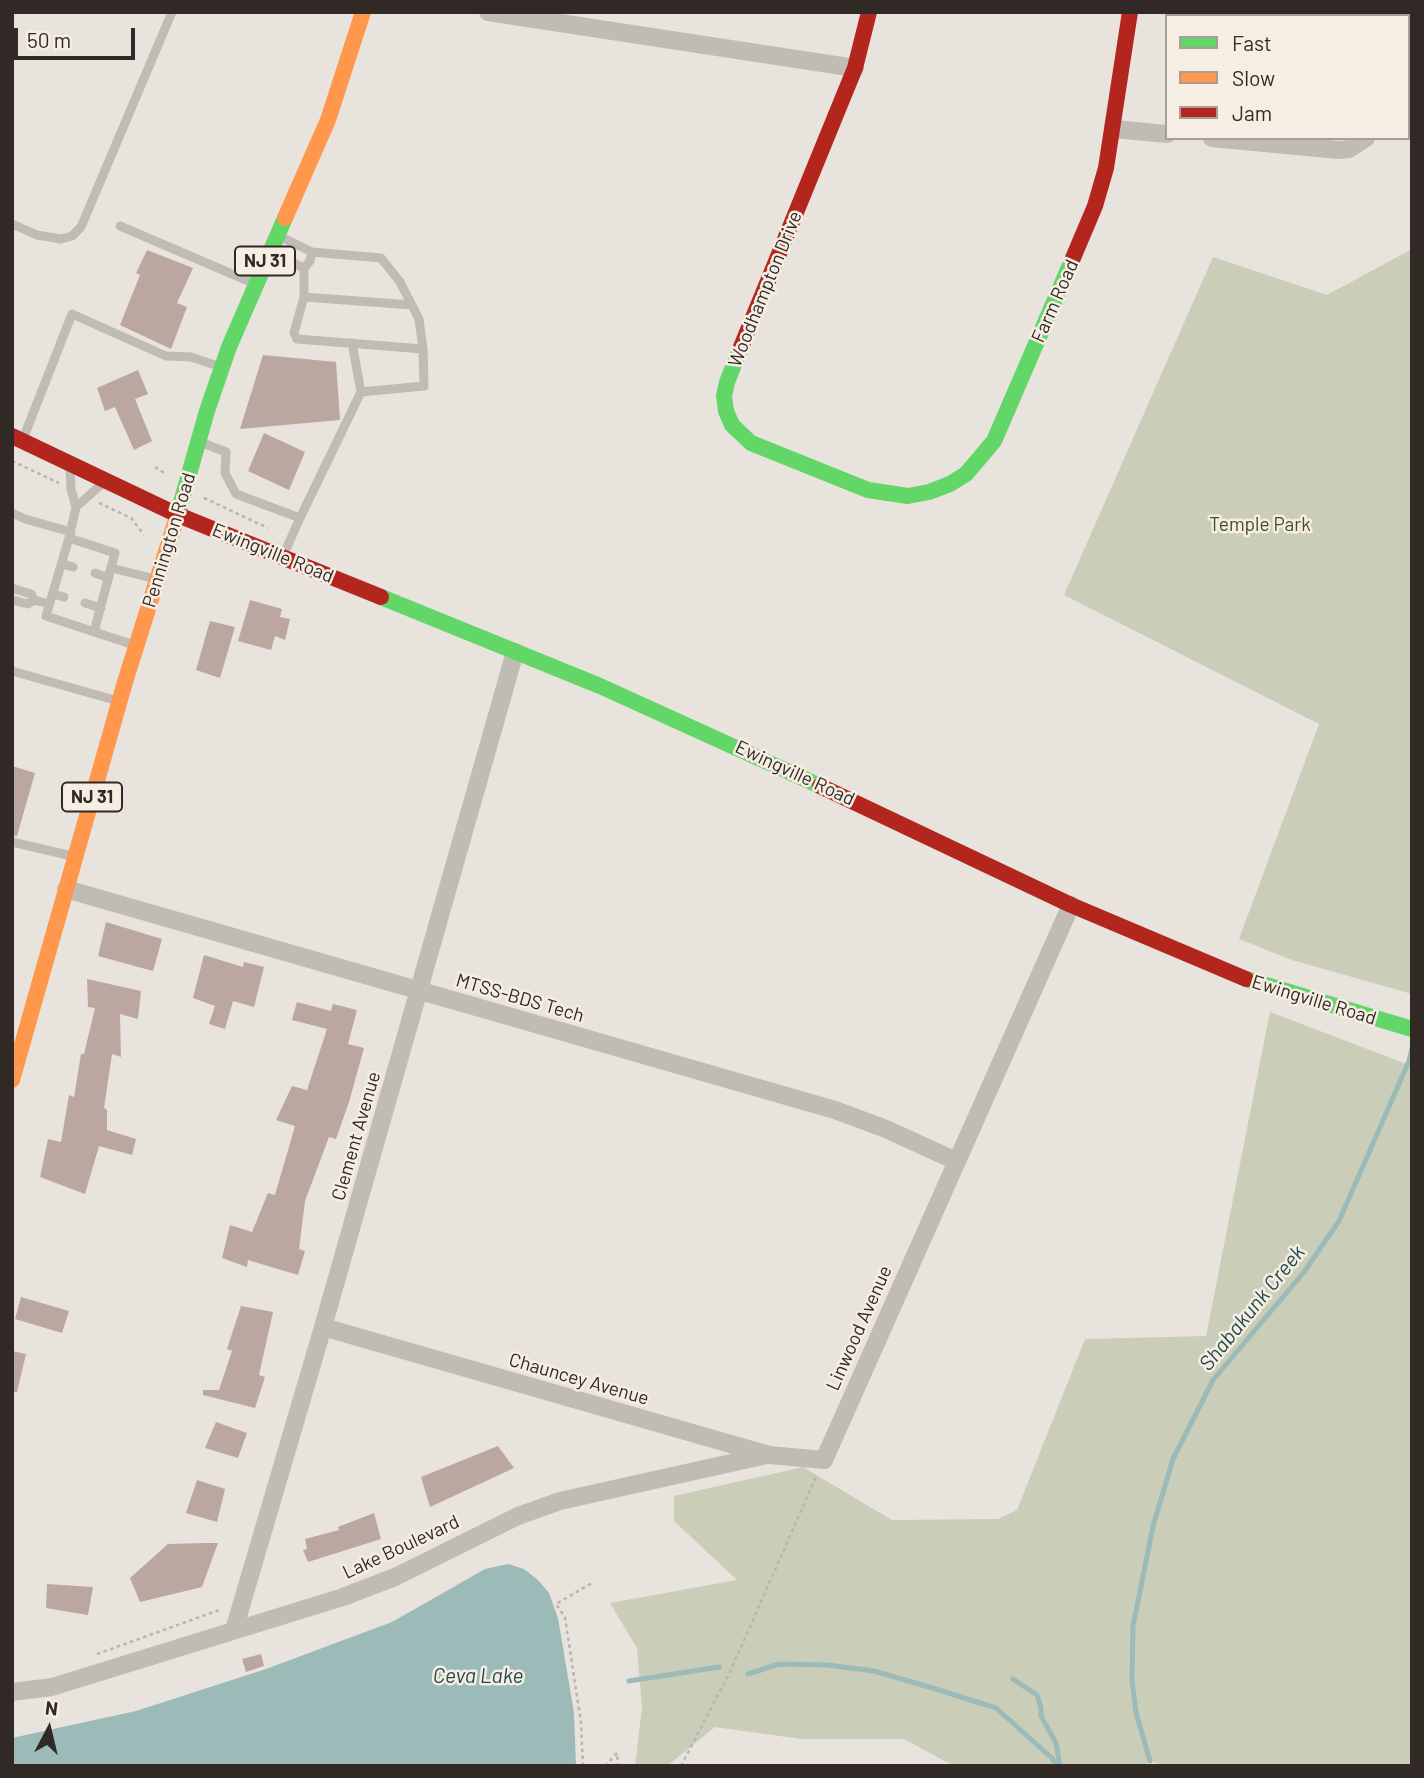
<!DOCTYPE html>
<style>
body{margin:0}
#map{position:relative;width:1424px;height:1778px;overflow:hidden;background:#e9e3dd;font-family:Barlow,sans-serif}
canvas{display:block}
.frame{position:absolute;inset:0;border:14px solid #312926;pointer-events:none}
.legend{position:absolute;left:1165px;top:14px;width:245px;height:126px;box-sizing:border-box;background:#f6ede3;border:2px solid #a79f97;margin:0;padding:9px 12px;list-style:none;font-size:21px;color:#312926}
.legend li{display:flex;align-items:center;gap:14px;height:35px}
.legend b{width:35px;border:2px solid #a79f97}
.north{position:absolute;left:14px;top:1694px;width:70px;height:70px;-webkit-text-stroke:5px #f6ede3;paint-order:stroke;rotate:7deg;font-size:19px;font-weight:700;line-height:28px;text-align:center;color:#312926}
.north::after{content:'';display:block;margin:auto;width:24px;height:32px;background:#312926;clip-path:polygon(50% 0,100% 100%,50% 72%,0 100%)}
.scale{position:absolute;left:14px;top:28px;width:121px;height:32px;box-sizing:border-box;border:4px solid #312926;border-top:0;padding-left:9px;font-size:21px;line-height:24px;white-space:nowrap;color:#312926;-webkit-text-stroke:5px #f6ede3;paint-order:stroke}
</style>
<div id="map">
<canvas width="1424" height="1778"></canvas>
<div class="frame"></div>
<ul class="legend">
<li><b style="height:9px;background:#63d668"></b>Fast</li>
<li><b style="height:9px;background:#ff974d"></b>Slow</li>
<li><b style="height:9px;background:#b3261e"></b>Jam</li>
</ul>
<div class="north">N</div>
<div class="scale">50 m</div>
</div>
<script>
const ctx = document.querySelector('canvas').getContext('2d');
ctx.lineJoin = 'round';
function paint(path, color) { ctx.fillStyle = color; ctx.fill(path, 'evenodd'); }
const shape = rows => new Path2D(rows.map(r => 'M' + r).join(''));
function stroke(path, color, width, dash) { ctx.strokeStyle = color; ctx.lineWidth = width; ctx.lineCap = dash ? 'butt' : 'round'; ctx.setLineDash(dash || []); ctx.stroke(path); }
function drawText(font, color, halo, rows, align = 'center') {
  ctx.font = font + ' Barlow,sans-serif'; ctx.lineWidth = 5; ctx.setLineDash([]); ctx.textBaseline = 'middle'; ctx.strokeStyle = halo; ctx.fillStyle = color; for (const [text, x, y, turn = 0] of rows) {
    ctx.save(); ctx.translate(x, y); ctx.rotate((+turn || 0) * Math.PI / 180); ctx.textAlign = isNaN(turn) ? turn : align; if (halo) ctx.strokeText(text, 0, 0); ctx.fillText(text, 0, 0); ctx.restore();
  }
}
const green = shape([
 [1412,249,1412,994,1292,960,1239,939,1319,724,1064,595,1213,257,1327,295],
 [1270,1012,1412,1066,1412,1766,1164,1766,1150,1761,1143,1766,954,1766,904,1739,801,1739,715,1727,667,1766,635,1766,642,1707,637,1648,610,1603,737,1580,674,1521,674,1496,803,1467,892,1520,998,1519,1017,1510,1085,1339,1206,1336]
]);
const water = shape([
 [508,1564,524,1569,538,1580,549,1593,558,1618,574,1713,576,1766,12,1766,12,1738,136,1711,266,1669,392,1622,485,1569]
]);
const stream = shape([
 [748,1674,779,1664,827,1665,874,1671,936,1689,996,1708,1052,1758,1057,1766],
 [1013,1679,1037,1695,1041,1708,1041,1716,1056,1743,1060,1766],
 [629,1681,719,1667],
 [1150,1761,1136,1713,1132,1680,1133,1626,1153,1526,1173,1459,1213,1380,1304,1272,1339,1221,1409,1061,1412,1048]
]);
const building = shape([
 [147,250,193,268,177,303,187,307,171,349,120,325,140,275,136,273],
 [263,355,336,362,340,420,240,429],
 [138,370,148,394,135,399,152,441,134,450,115,407,105,411,97,388],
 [264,433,305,452,289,490,248,471],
 [250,600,282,609,280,617,290,619,285,640,275,636,271,650,238,641],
 [210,621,235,627,220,678,196,670],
 [12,766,35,773,17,836,12,835],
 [106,922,162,939,153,971,98,956],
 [204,955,243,967,244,962,264,967,254,1007,233,1001,225,1029,209,1024,215,1006,193,998],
 [87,979,141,991,138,1019,120,1014,121,1057,112,1054,104,1108,107,1110,107,1130,136,1139,132,1155,99,1146,85,1194,40,1177,48,1139,61,1142,69,1095,74,1097,81,1054,84,1054,95,1008,88,1007],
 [297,1002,331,1011,333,1004,357,1010,348,1044,364,1048,349,1102,336,1139,329,1137,305,1201,299,1249,305,1251,298,1275,248,1260,247,1267,222,1258,230,1225,252,1232,268,1193,275,1195,295,1126,276,1120,292,1086,307,1090,327,1029,292,1020],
 [21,1297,69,1311,62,1333,15,1319],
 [241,1306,273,1312,259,1375,265,1377,255,1408,203,1395,203,1390,219,1390,232,1351,227,1349],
 [12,1351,26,1354,17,1392,12,1392],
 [216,1422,247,1433,238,1458,205,1448],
 [498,1446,514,1468,430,1507,421,1477],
 [197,1480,225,1489,217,1522,186,1513],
 [374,1513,381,1539,308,1562,303,1550,307,1549,305,1539,339,1530,338,1527],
 [203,1543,218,1543,202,1587,140,1602,130,1578,168,1544],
 [47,1584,93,1587,88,1615,46,1608],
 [261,1654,264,1666,246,1672,242,1659]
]);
const path = shape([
 [12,461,59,483],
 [155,467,166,474],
 [204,498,268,528],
 [99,503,131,518,144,535],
 [97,1654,222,1609],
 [583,1766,581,1723,565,1617,556,1604,592,1583],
 [605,1766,617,1753,618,1766],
 [681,1766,730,1672,816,1477]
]);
const lane = shape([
 [12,224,37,235,61,239,72,236,81,227,172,12],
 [120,226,253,283],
 [281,237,312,252,381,258,400,282,419,319,423,349,424,386,361,392,300,518],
 [312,252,310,261,304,268,304,297,294,333,297,339,423,349],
 [274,254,304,268],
 [304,297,412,305],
 [352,343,361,392],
 [23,439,72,314,166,356,191,357,218,366],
 [203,443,226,452,225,473,236,494,300,518,283,556],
 [76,507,103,483],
 [12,513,25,519,71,532],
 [69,538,76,507,71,489,70,468],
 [62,564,73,567],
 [95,573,109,578],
 [12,588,31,594,34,600,50,604],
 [53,594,64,597],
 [12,600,28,604,34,600],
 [85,603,101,608],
 [94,632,111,568],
 [134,645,46,616,69,538,115,553,111,568,156,579],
 [12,671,118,701],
 [12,842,72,856]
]);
const street = shape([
 [488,12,855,68],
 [1391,16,1391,12],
 [1113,129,1167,134],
 [1212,138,1338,150,1349,149,1366,138],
 [66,889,835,1110,886,1129,956,1161],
 [323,1327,769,1455,824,1460,1071,905],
 [234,1630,323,1327,515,652],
 [12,1692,52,1687,343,1597,395,1577,518,1516,560,1501,767,1455]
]);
const fast = shape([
 [741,347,727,382,724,396,726,411,732,425,751,443,868,490,908,496,929,492,950,484,966,474,994,441,1073,258],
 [176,520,207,411,229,347,285,218],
 [381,597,600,686,820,786],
 [1246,979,1412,1029]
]);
const slow = shape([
 [285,218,328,120,363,12],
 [12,1080,125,682,176,520]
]);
const jam = shape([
 [1073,258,1095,206,1106,168,1130,12],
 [741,347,855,68,869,12],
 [12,436,178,515,381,597],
 [820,786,1071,905,1246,979]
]);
const shields = [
 [265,261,60],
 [92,797,60]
];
const shieldNames = [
 ["NJ 31",265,261],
 ["NJ 31",92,797]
];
const streetNames = [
 ["Woodhampton Drive",765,289,-68],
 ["Farm Road",1055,301,-66],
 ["Pennington Road",169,540,-73],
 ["Ewingville Road",273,553,22],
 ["Ewingville Road",795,773,25],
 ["MTSS-BDS Tech",520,998,16],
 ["Ewingville Road",1314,1000,17],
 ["Clement Avenue",356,1136,-74],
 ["Linwood Avenue",859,1328,-66],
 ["Chauncey Avenue",579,1379,16],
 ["Lake Boulevard",401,1547,-25]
];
const parkNames = [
 ["Temple Park",1260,525]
];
const waterNames = [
 ["Shabakunk Creek",1252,1308,-51],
 ["Ceva Lake",478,1676]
];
paint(green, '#cacdb8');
paint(water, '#9bbab8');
stroke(stream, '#9bbab8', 5);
paint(building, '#bba7a0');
stroke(path, '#bab3af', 2.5, [3.5, 3.5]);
stroke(lane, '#c1bbb6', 9);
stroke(street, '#c1bbb6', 18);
stroke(fast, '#63d668', 16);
stroke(slow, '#ff974d', 16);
stroke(jam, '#b3261e', 16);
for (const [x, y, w] of shields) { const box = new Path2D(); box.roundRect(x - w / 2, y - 14.5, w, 29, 5); ctx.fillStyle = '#f6ede3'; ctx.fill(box); stroke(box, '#312926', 2); }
drawText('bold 18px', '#312926', null, shieldNames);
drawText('19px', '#312926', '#f6ede3', streetNames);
drawText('19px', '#424d2c', '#f6ede3', parkNames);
drawText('italic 21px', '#1f4d4e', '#f6ede3', waterNames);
</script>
